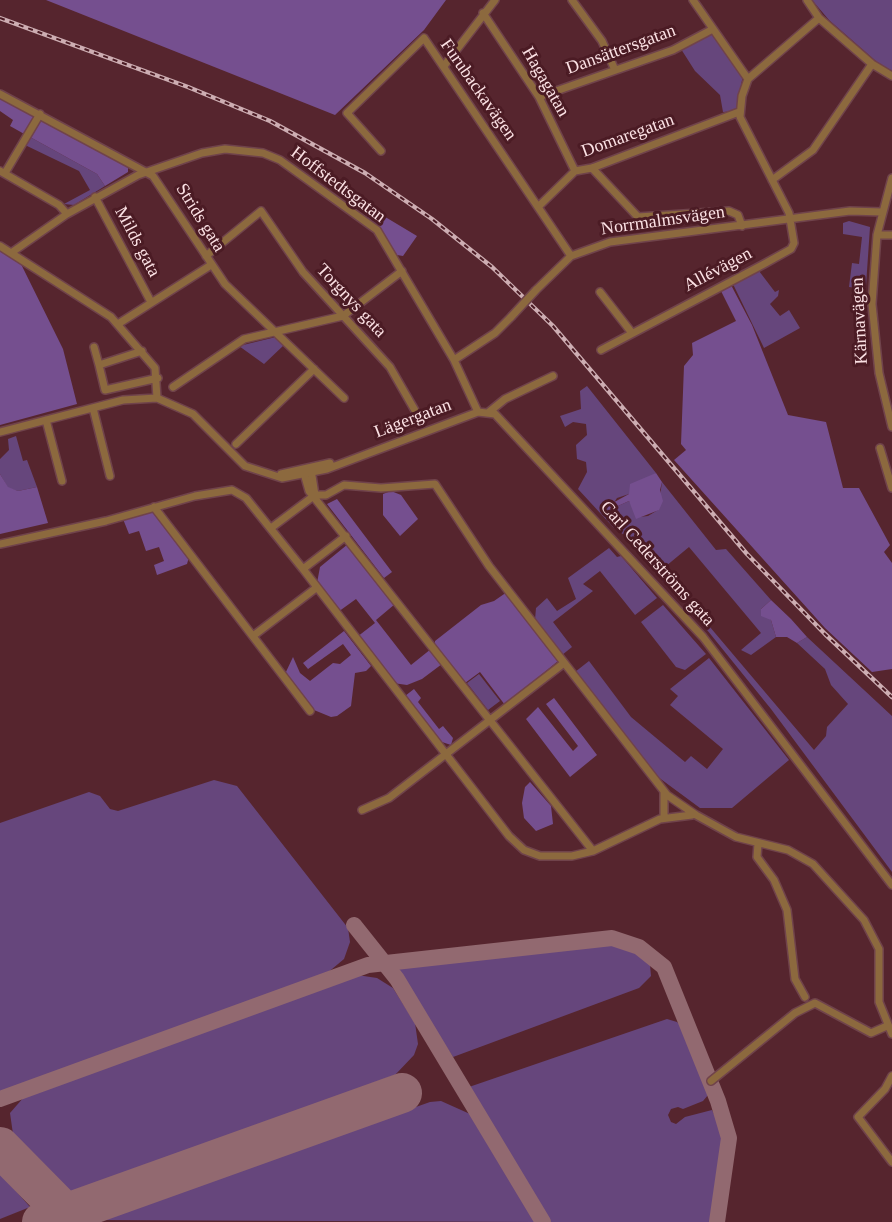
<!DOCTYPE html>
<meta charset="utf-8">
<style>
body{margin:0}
canvas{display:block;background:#56252e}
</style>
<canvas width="892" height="1222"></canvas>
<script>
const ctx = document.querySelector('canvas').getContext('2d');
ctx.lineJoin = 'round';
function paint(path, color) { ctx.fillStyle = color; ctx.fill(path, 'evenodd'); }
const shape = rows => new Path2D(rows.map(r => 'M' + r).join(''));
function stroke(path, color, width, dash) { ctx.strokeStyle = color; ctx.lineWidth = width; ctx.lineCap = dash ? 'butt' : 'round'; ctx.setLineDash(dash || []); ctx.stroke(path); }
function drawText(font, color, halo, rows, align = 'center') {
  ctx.font = font + ' Georgia,serif'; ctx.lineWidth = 6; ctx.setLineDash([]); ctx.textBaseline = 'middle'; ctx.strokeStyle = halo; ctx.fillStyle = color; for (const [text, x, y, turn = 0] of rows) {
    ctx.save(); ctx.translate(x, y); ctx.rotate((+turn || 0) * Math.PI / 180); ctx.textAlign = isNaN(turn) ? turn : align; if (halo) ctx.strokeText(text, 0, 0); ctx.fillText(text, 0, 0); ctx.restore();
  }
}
const green = shape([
 [812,0,892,0,892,71,877,62,829,20],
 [708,34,712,35,743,75,736,111,723,112,720,95,695,71,681,49],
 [30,137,97,174,105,186,74,205,64,204,90,190,79,171,25,145],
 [849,221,870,227,865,300,859,299,860,288,849,287,852,263,859,264,862,237,843,234,843,223],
 [759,271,775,292,779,290,778,296,770,304,780,316,789,310,800,328,764,348,733,284],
 [276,337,284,345,264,364,239,346],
 [587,386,656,473,629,494,617,498,609,510,629,501,639,517,648,516,658,510,662,482,716,550,726,549,771,600,761,609,771,620,776,637,751,655,741,650,761,633,689,547,660,571,672,586,669,588,627,537,613,527,578,489,587,472,586,462,577,459,576,445,587,435,586,424,573,422,565,427,560,416,581,409,580,391],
 [16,436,23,461,27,460,37,487,18,491,8,488,0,474,0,459,9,450,8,439],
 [609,548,617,557,621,556,657,598,635,615,600,571,583,584,593,591,553,622,572,647,562,655,535,620,536,608,547,598,557,611,576,599,568,578],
 [663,605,706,654,685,670,676,667,641,622],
 [699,620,704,620,814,750,826,736,827,727,848,704,831,685,825,669,797,643,807,637,892,716,892,872,771,709],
 [709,658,789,760,732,808,700,808,658,777,575,672,589,661,631,717,685,762,691,756,707,769,723,749,670,705,678,696,670,689],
 [479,674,500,701,488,710,467,683],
 [214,780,237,786,348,928,350,942,344,959,326,974,0,1092,0,823,89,792,100,796,110,809,118,811],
 [590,943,611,945,638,954,650,965,651,976,639,988,453,1057,397,970,403,965],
 [357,975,377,978,393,988,415,1023,418,1044,414,1055,395,1075,71,1193,13,1134,10,1113,24,1097],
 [667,1019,677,1022,685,1030,708,1095,703,1101,683,1109,678,1107,671,1109,668,1115,671,1122,676,1124,685,1117,712,1110,723,1132,711,1222,551,1222,469,1087],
 [441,1101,470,1114,536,1222,97,1220,430,1102],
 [0,1173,30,1207,0,1219]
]);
const forest = shape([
 [46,0,446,0,424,30,335,115],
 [0,98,37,116,26,135,10,126,13,120,0,111],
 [41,119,128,166,128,172,105,186,97,174,30,137],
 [367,206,417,236,403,256,397,255,383,233,367,217,364,212],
 [0,251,20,262,63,349,77,404,0,425],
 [731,285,752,325,788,415,826,422,843,488,859,488,890,545,884,552,892,563,892,669,872,672,825,628,674,460,686,450,681,444,684,366,693,355,692,343,736,321,721,291],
 [656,473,662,482,660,490,663,501,659,510,636,519,629,501,609,510,607,506,629,494,630,484],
 [0,474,8,487,18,491,37,487,48,523,0,534],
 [391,491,401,495,418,519,400,536,383,515,383,494],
 [337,499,392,572,384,578,327,504],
 [152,511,189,557,187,564,157,575,154,565,164,561,159,547,146,551,139,531,129,534,123,519],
 [348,544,395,604,376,620,411,665,431,649,442,664,422,679,407,685,393,683,357,637,375,623,356,599,338,612,317,583,320,567],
 [507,592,558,661,505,705,480,672,465,683,435,646,435,641,481,605,494,601],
 [771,600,791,619,807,637,797,643,787,637,776,637,771,620,761,616,761,609],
 [344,631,371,666,366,671,355,673,351,706,337,716,331,717,314,710,285,674,293,657,300,673,310,681,333,663,340,664,351,655,343,644,308,669,303,663],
 [414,689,421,698,418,702,439,729,443,726,453,738,451,745,439,741,405,696],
 [554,698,597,755,570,777,526,719,538,707,573,751,578,746,546,704],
 [530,782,551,806,553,824,536,831,524,818,522,803,525,787]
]);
const taxiway = shape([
 [354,925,397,979,543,1222],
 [0,1099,368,965,612,938,639,947,664,967,718,1101,729,1138,717,1222]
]);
const runway = shape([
 [0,1147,74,1222],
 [42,1222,402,1093]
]);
const minor = shape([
 [572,0,602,41,615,70],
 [807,0,819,18,872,64,892,76],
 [483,13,539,97,575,171],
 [444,66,495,0],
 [748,79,819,18],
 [0,94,153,176,225,284,344,398],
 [539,97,673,50,713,29],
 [381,151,347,113,424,38,571,256],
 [592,168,638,217,729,211,738,215,742,226],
 [0,171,59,205,67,214],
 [5,173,40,114],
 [892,178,877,235,872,304,879,373,892,427],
 [772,180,813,150,872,64],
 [95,197,151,302],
 [539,206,575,171,592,168,739,112],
 [877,235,892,235],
 [0,246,111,317,155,368,157,398],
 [11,253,67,214,138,175,202,153,225,149,263,153,280,160,377,230,454,360,478,412],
 [206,256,261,211,303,272,390,367,417,414],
 [536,290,571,256,610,242,850,211,882,212],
 [600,292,632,333],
 [118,324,211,265],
 [94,347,99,365],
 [601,350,764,264,791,249,794,243,789,213,740,117,742,96,748,79,693,0],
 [142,351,99,365,105,390,158,378],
 [454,360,495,333,511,317],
 [173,387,244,339,343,316,402,271],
 [93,408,110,476],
 [489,412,505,399,553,376],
 [46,420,62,481],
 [0,432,123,400,157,398,193,414,245,466,282,478,327,469,478,412,495,414,703,637,892,885],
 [236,444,314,369],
 [880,448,892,488],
 [311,469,315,495],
 [303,470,309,491,593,851,660,819,692,815],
 [281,474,330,463],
 [154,507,310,711],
 [271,528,315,495,326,495,344,485,381,488,435,484,489,566,667,795,696,815,736,837,788,850,813,864,864,920,879,949,879,1002,892,1034],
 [346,536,303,569,509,836,524,850,540,856,572,856,593,851],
 [0,544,106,521,195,496,232,490,246,498,303,569],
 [253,636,316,588],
 [664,792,664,817],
 [362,810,389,798,564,663],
 [758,843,757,857,774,880,787,910,795,979,805,997],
 [892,1076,885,1089,858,1117,892,1162],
 [711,1081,795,1013,815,1003,871,1033,887,1026]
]);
const rail = shape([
 [0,18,188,87,270,121,365,173,432,219,492,267,553,326,747,554,825,634,892,697]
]);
const minorBridge = shape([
 [511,317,536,290]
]);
const streetNames = [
 ["Dansättersgatan",621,50,-20],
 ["Hagagatan",545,82,60],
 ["Furubackavägen",478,90,55],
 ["Domaregatan",628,136,-20],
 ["Hoffstedtsgatan",338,185,37],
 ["Strids gata",200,218,58],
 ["Norrmalmsvägen",663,221,-8],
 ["Milds gata",137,242,62],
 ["Allévägen",718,270,-28],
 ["Torgnys gata",351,301,47],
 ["Kärnavägen",860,321,-93],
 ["Lägergatan",413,419,-21],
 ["Carl Cederströms gata",657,564,48]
];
paint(green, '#66467c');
paint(forest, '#754f8f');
stroke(taxiway, '#926970', 16);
stroke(runway, '#926970', 40);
stroke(minor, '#70434b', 10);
stroke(minor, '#8c693e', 7);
stroke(rail, '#cdadb2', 4.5);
stroke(rail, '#4b1b24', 2, [5]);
stroke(minorBridge, '#70434b', 10, []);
stroke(minorBridge, '#8c693e', 7);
drawText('18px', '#fbe1e4', '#4b1b24', streetNames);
</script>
